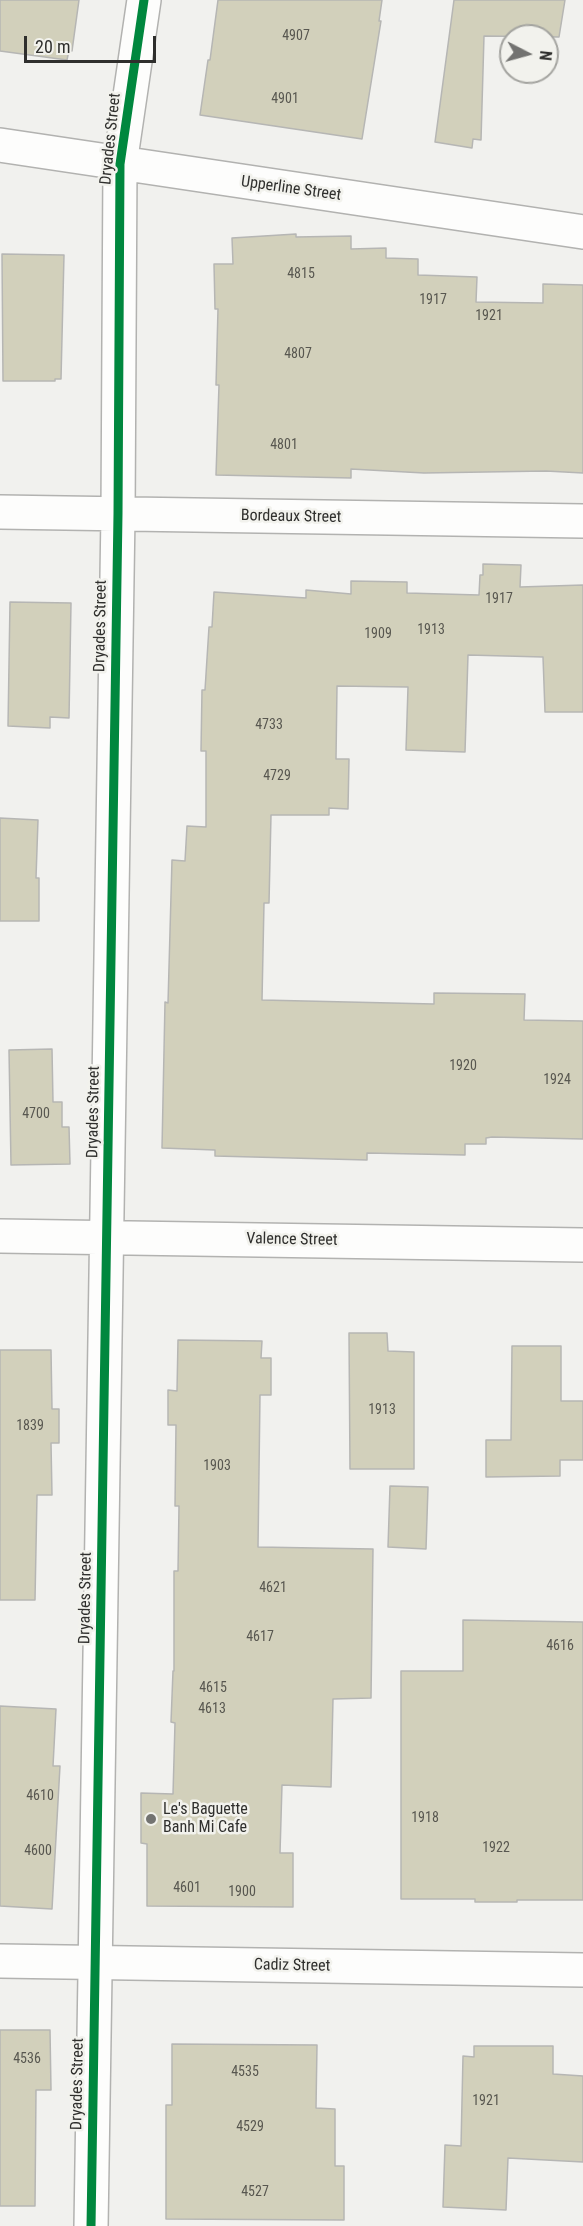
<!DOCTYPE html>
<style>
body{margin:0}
#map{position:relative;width:583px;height:2226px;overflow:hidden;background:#f1f1ee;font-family:"Roboto Condensed",sans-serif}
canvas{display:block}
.north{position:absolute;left:499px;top:24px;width:60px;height:60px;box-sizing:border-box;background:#f2f2ed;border:2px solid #a4a4a0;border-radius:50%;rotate:96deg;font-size:16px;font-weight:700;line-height:24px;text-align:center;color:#2f2f2d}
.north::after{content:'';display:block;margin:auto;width:21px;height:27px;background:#737371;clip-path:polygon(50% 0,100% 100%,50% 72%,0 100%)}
.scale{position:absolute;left:24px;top:36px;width:132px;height:27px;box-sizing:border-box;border:3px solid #2f2f2d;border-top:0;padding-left:8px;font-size:18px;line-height:21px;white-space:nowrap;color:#2f2f2d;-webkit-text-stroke:4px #f2f2ed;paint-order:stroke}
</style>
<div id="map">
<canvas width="583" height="2226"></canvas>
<div class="north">N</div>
<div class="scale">20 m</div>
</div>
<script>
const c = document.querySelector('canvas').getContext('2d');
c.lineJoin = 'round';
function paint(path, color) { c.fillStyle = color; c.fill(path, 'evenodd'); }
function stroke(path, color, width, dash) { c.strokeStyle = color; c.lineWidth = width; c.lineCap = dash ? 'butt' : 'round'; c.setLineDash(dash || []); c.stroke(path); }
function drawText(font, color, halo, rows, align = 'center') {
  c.font = font + ' "Roboto Condensed",sans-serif'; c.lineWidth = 5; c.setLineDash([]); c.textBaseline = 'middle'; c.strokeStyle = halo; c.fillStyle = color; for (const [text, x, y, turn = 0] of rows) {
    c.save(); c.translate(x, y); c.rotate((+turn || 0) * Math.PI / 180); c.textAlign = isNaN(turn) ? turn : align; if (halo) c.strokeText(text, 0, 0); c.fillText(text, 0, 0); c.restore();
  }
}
const building = new Path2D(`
 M0 0H79L72 51 69 50 67 60 0 51Z
 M218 0H382L379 21H381L362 139 200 115 208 60H210Z
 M454 0H565L559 37 484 36 481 140 473 139 472 148 435 142Z
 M296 234V237L351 236V249L386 248V258L418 259V275L477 277 476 302 543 303V284L583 285V473L546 471 424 473 351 469V478L216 475 219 385H216L218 309H215L214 264H233L232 238Z
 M2 254 64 255 61 379H55V381H3Z
 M483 564 521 565 520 587 583 585V712H545L543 657 468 655 465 752 406 750 408 687 337 686 336 759H349L348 809 329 808V815H271L269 903H264L262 1000 434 1004V993L525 994 524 1020 583 1021V1139L492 1137 486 1138V1144H465V1155L367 1153V1160L215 1156V1150L162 1148 165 1002 168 1003 172 860 185 861 187 826 206 827V751H201L202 690H205L209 627H212L214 592 306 598V590L351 594V581L407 582V593L479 595 480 575H483Z
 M10 602 71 603 69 718 50 717V728L8 726Z
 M0 818 38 820 36 878H39V921H0Z
 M52 1049 53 1102H62V1127H69L70 1164 11 1165 9 1050Z
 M349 1333H387L388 1351 414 1352V1469H350Z
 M178 1340 262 1341 261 1358H271V1395H260L258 1547 373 1549 371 1698 333 1699 331 1787 282 1785 280 1853H293V1907L147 1906V1844L141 1843V1793L173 1794 175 1723 171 1722 173 1671H174V1571H178L179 1506H175L176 1425H168V1390L177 1391Z
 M512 1346H561V1401H583V1460H560V1476L486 1477V1440H511Z
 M0 1350H51L52 1409H59V1443H51L52 1495H37L35 1600H0Z
 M390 1486 428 1487 426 1549 388 1547Z
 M463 1620 583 1622V1900H517V1902H475V1899H401V1671H463Z
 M0 1706 56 1709 53 1766H60L52 1909 0 1906Z
 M0 2030H50L51 2090H36L35 2206H0Z
 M172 2044 317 2045 316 2108 335 2109V2166H344V2220L166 2219V2105H172Z
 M474 2046H553V2074L583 2076V2162L508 2158 506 2210 443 2207 445 2145 461 2146 463 2056 474 2057Z`);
const minor = new Path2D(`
 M0 145 583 232
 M0 512 583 521
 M0 1236 583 1245
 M0 1961 583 1970
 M91 2226 118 514 120 164 144 0`);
const cycleway = new Path2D(`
 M91 2226 118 514 120 164 144 0`);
const markers = [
 [151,1819,6,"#737371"]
];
const numberNames = [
 ["4907",296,36],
 ["4901",285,99],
 ["4815",301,274],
 ["1917",433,300],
 ["1921",489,316],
 ["4807",298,354],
 ["4801",284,445],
 ["1917",499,599],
 ["1913",431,630],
 ["1909",378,634],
 ["4733",269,725],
 ["4729",277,776],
 ["1920",463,1066],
 ["1924",557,1080],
 ["4700",36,1114],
 ["1913",382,1410],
 ["1839",30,1426],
 ["1903",217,1466],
 ["4621",273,1588],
 ["4617",260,1637],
 ["4616",560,1646],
 ["4615",213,1688],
 ["4613",212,1709],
 ["4610",40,1796],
 ["1918",425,1818],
 ["1922",496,1848],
 ["4600",38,1851],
 ["4601",187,1888],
 ["1900",242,1892],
 ["4536",27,2059],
 ["4535",245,2072],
 ["1921",486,2101],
 ["4529",250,2127],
 ["4527",255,2192]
];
const streetNames = [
 ["Dryades Street",111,139,-84],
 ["Upperline Street",291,189,8],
 ["Bordeaux Street",291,517,1],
 ["Dryades Street",101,626,-89],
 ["Dryades Street",94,1112,-89],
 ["Valence Street",292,1240,1],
 ["Dryades Street",86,1598,-89],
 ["Cadiz Street",292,1966,1],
 ["Dryades Street",78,2084,-89]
];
const poiNames = [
 ["Le's Baguette",163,1810],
 ["Banh Mi Cafe",163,1828]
];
paint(building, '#d2d0bb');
stroke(building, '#b6b6b4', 1.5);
stroke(minor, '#b2b2b0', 36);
stroke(minor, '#fdfdfc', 33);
stroke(cycleway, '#00873e', 9);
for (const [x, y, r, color] of markers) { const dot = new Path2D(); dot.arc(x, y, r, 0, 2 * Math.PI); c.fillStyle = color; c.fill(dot); stroke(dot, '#f2f2ed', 2); }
drawText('14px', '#585750', null, numberNames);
drawText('16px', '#2f2f2d', '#f2f2ed', streetNames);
drawText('16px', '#2f2f2d', '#f2f2ed', poiNames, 'left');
</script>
